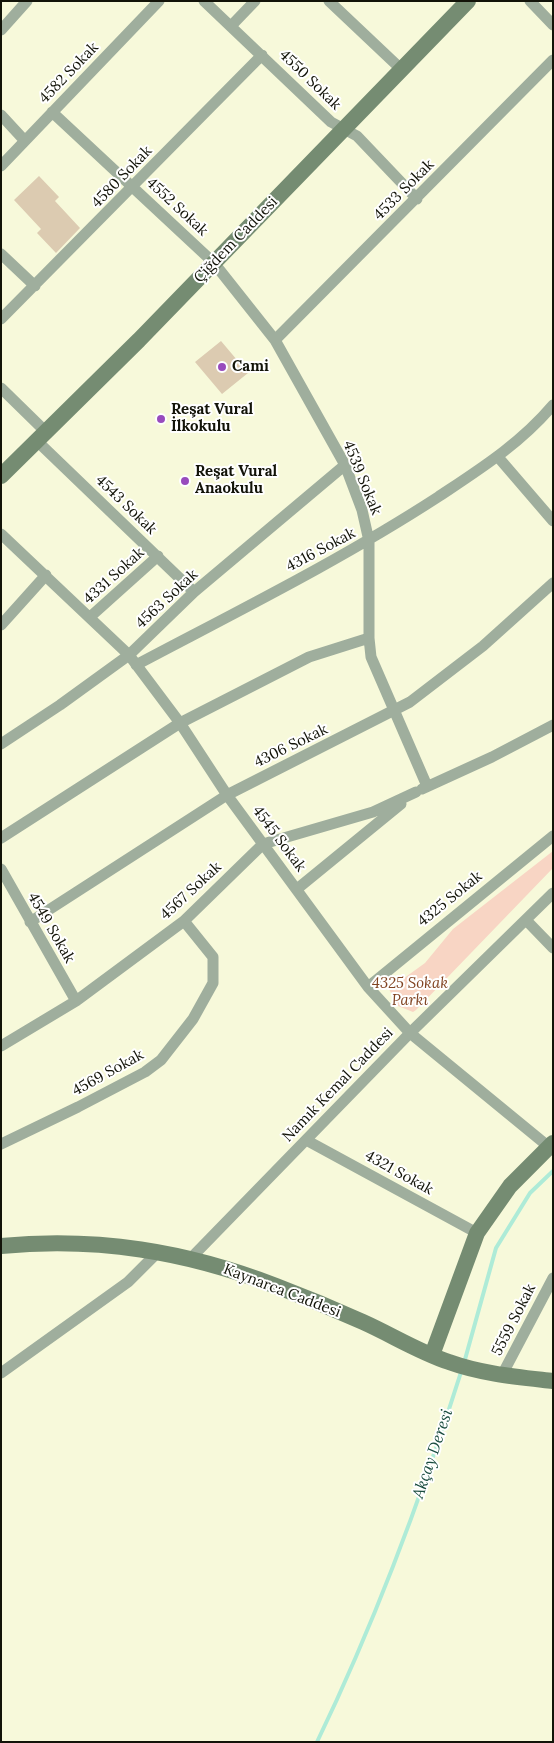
<!DOCTYPE html>
<meta charset="utf-8">
<style>
body{margin:0}
#map{position:relative;width:554px;height:1743px;overflow:hidden;background:#f7f9da;font-family:Lora,serif}
canvas{display:block}
.frame{position:absolute;inset:0;border:2px solid #121308;pointer-events:none}
</style>
<div id="map">
<canvas width="554" height="1743"></canvas>
<div class="frame"></div>
</div>
<script>
const c = document.querySelector('canvas').getContext('2d');
c.lineJoin = 'round';
function paint(path, color) { c.fillStyle = color; c.fill(path, 'evenodd'); }
function stroke(path, color, width, dash) { c.strokeStyle = color; c.lineWidth = width; c.lineCap = dash ? 'butt' : 'round'; c.setLineDash(dash || []); c.stroke(path); }
function drawText(font, color, halo, rows, align = 'center') {
  c.font = font + ' Lora,serif'; c.lineWidth = 4; c.setLineDash([]); c.textBaseline = 'middle'; c.strokeStyle = halo; c.fillStyle = color; for (const [text, x, y, turn = 0] of rows) {
    c.save(); c.translate(x, y); c.rotate((+turn || 0) * Math.PI / 180); c.textAlign = isNaN(turn) ? turn : align; if (halo) c.strokeText(text, 0, 0); c.fillText(text, 0, 0); c.restore();
  }
}
const green = new Path2D(`
 M553 851V868L416 1010 413 1012 398 1006 389 989 425 963 453 929Z`);
const stream = new Path2D(`
 M464 1363 496 1248 530 1193 553 1171
 M317 1742C375 1622 422 1496 462 1369`);
const building = new Path2D(`
 M39 176 59 197 55 201 80 228 56 253 37 233 41 229 14 200Z
 M221 341 248 373 222 394 195 362Z`);
const street = new Path2D(`
 M204 1 331 122 357 136 417 199
 M329 1 402 70
 M530 1 553 25
 M231 26 255 1
 M1 30 27 1
 M52 112 214 263 275 340 345 465 362 510 369 541V638L371 657 427 786
 M1 115 25 141
 M1 166 159 1
 M1 254 35 286
 M1 319 262 55
 M275 340 553 60
 M1 388 46 432
 M37 441 194 592
 M498 457 553 521
 M1 534 129 655 180 723 227 795 368 987 410 1033 549 1147
 M90 617 158 556
 M1 625 46 575
 M136 665C238 611 341 560 438 497 480 469 520 444 553 405
 M1 744 60 705 129 655 194 592 345 465
 M422 789 492 757 553 725
 M1 838 180 723 309 657 369 638
 M1 869 76 1001
 M297 889 401 804
 M526 920 553 948
 M30 922 227 795 410 702 483 646 553 583
 M368 987 553 836
 M1 1046 76 1001 184 921 263 844 373 812 416 792
 M306 1140 477 1233
 M1 1144 78 1107 145 1072 161 1060 193 1019 213 983V957L184 921
 M191 1258 410 1033 553 893
 M1 1373 128 1282 159 1251
 M502 1375 553 1278`);
const secondary = new Path2D(`
 M1 476 139 340 468 1
 M1 1246C98 1237 185 1251 276 1286 305 1297 334 1309 363 1322 392 1335 419 1352 449 1362 482 1374 518 1377 553 1381
 M432 1355 477 1233 510 1186 553 1143`);
const markers = [
 [222,367,5,"#984bbd"],
 [161,419,5,"#984bbd"],
 [185,481,5,"#984bbd"]
];
const streetNames = [
 ["4582 Sokak",69,73,-46],
 ["4550 Sokak",310,80,44],
 ["4580 Sokak",122,177,-46],
 ["4533 Sokak",404,190,-45],
 ["4552 Sokak",177,207,43],
 ["Çiğdem Caddesi",236,240,-46],
 ["4539 Sokak",362,478,68],
 ["4543 Sokak",126,505,44],
 ["4316 Sokak",321,550,-28],
 ["4331 Sokak",114,576,-42],
 ["4563 Sokak",167,599,-43],
 ["4306 Sokak",291,746,-26],
 ["4545 Sokak",279,839,53],
 ["4567 Sokak",191,891,-43],
 ["4325 Sokak",450,899,-39],
 ["4549 Sokak",51,928,60],
 ["4569 Sokak",108,1073,-29],
 ["Namık Kemal Caddesi",338,1085,-46],
 ["4321 Sokak",399,1173,29],
 ["Kaynarca Caddesi",282,1291,21],
 ["5559 Sokak",514,1320,-63]
];
const poiNames = [
 ["Cami",232,367],
 ["Reşat Vural",171,410],
 ["İlkokulu",171,427],
 ["Reşat Vural",195,472],
 ["Anaokulu",195,489]
];
const parkNames = [
 ["4325 Sokak",410,984],
 ["Parkı",410,1001]
];
const waterNames = [
 ["Akçay Deresi",433,1454,-71]
];
paint(green, '#f8d5c4');
stroke(stream, '#aeebd7', 4);
paint(building, '#dccbb1');
stroke(street, '#9fae9d', 11);
stroke(secondary, '#758c72', 16);
for (const [x, y, r, color] of markers) { const dot = new Path2D(); dot.arc(x, y, r, 0, 2 * Math.PI); c.fillStyle = color; c.fill(dot); stroke(dot, '#fff', 2); }
drawText('15px', '#121308', '#fff', streetNames);
drawText('bold 15px', '#121308', '#fff', poiNames, 'left');
drawText('italic 15px', '#814321', '#fff', parkNames);
drawText('italic 16px', '#1a4c3f', '#fff', waterNames);
</script>
